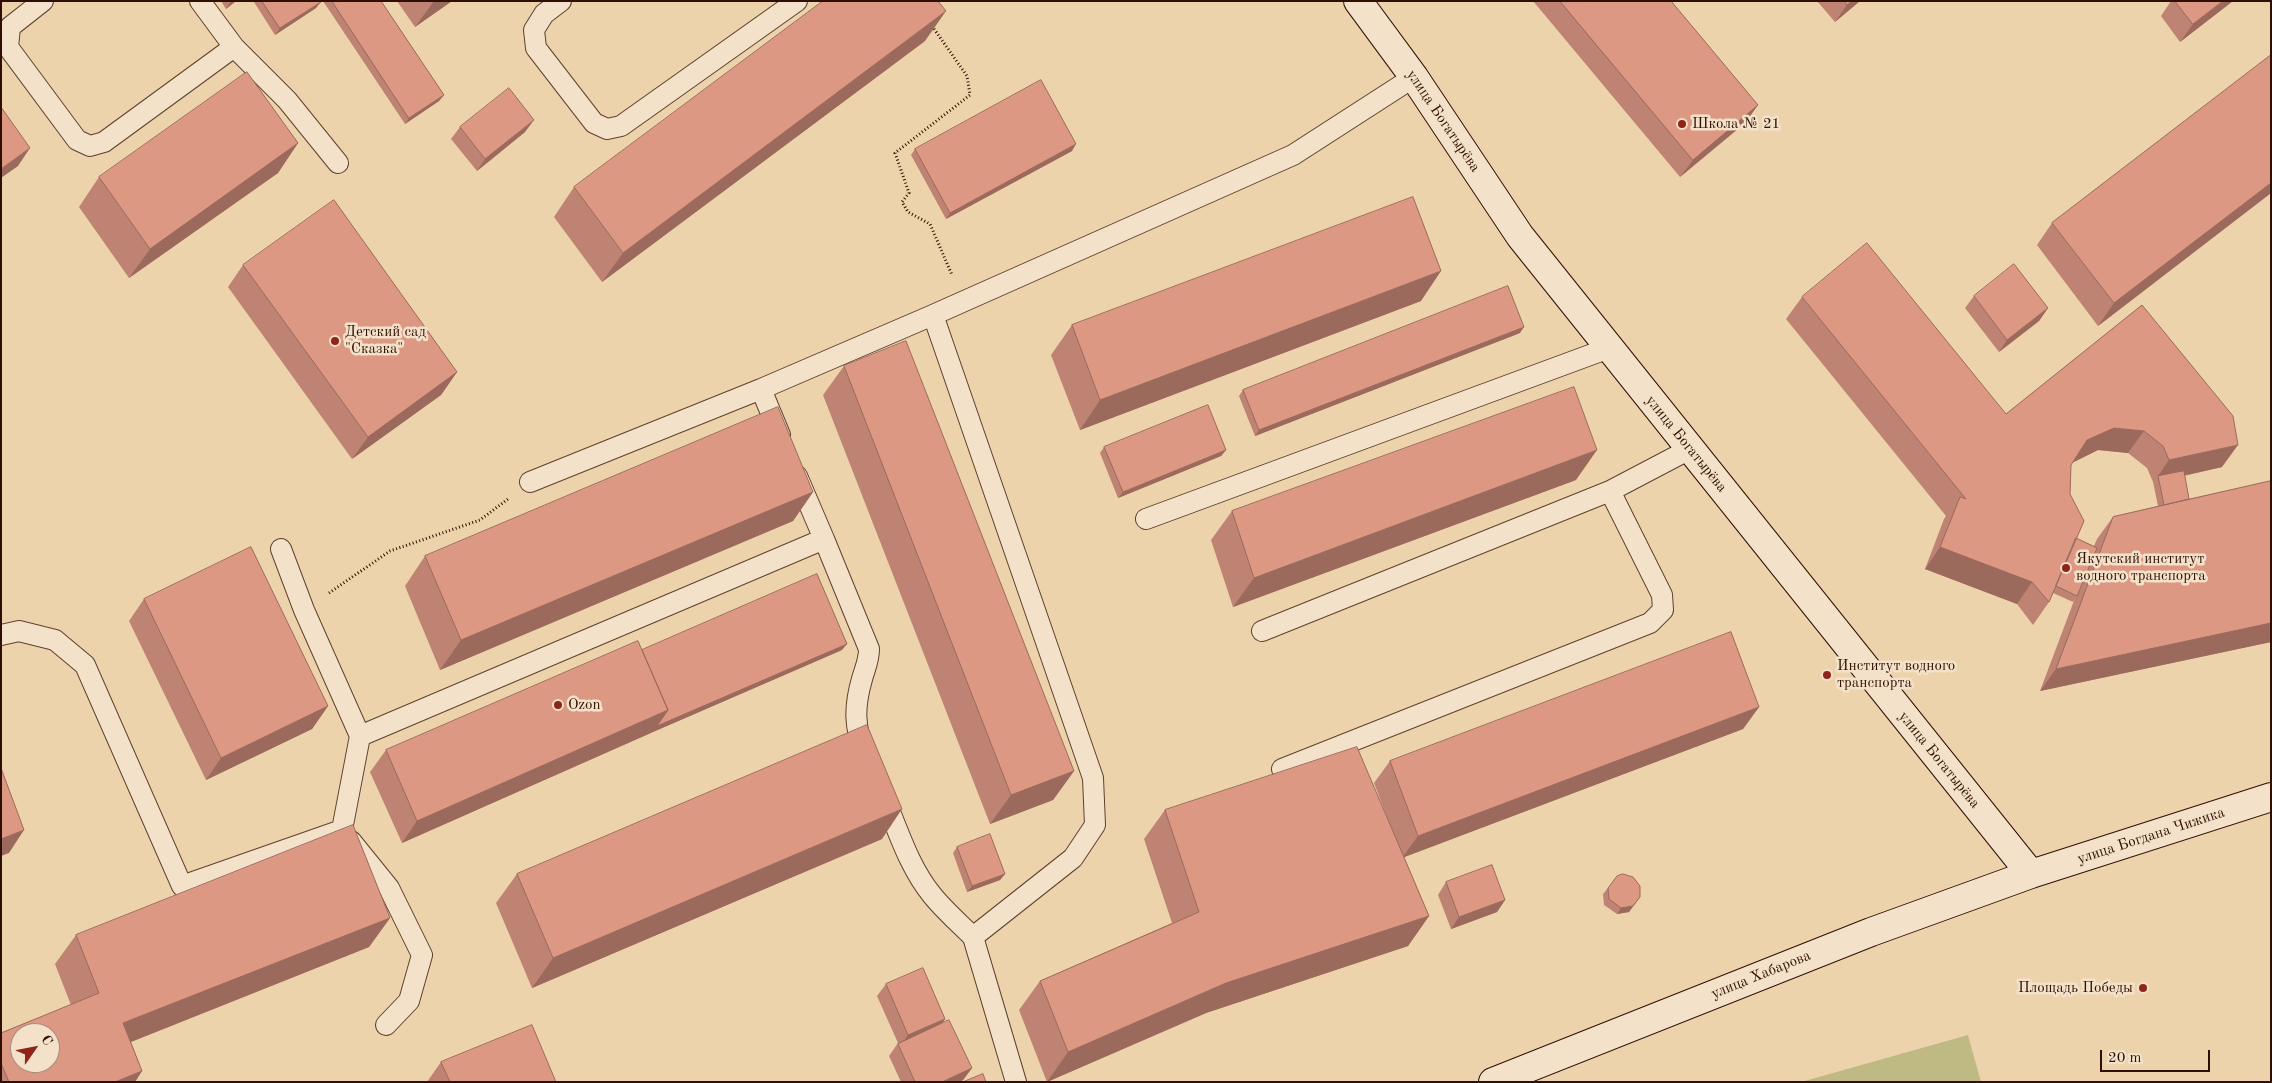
<!DOCTYPE html>
<meta charset="utf-8">
<style>
body{margin:0}
#map{position:relative;width:2272px;height:1083px;overflow:hidden;background:#edd3ac;font-family:"Old Standard TT",serif}
canvas{display:block}
.frame{position:absolute;inset:0;border:2px solid #2f0f04;pointer-events:none}
.north{position:absolute;left:10px;top:1023px;width:50px;height:50px;box-sizing:border-box;background:#f3e2c9;border:1px solid #a58e7a;border-radius:50%;rotate:57deg;font-size:14px;font-weight:700;line-height:20px;text-align:center;color:#2f0f04}
.north::after{content:'';display:block;margin:auto;width:18px;height:22px;background:#8f2418;clip-path:polygon(50% 0,100% 100%,50% 72%,0 100%)}
.scale{position:absolute;left:2100px;top:1050px;width:110px;height:22px;box-sizing:border-box;border:2px solid #2f0f04;border-top:0;padding-left:6px;font-size:15px;line-height:18px;white-space:nowrap;color:#2f0f04;-webkit-text-stroke:4px #f3e2c9;paint-order:stroke}
</style>
<div id="map">
<canvas width="2272" height="1083"></canvas>
<div class="frame"></div>
<div class="north">С</div>
<div class="scale">20 m</div>
</div>
<script>
const c = document.querySelector('canvas').getContext('2d');
c.lineJoin = 'round';
function paint(path, color) { c.fillStyle = color; c.fill(path, 'evenodd'); }
function stroke(path, color, width, dash) { c.strokeStyle = color; c.lineWidth = width; c.lineCap = dash ? 'butt' : 'round'; c.setLineDash(dash || []); c.stroke(path); }
function drawText(font, color, halo, rows, align = 'center') {
  c.font = font + ' "Old Standard TT",serif'; c.lineWidth = 5; c.setLineDash([]); c.textBaseline = 'middle'; c.strokeStyle = halo; c.fillStyle = color; for (const [text, x, y, turn = 0] of rows) {
    c.save(); c.translate(x, y); c.rotate((+turn || 0) * Math.PI / 180); c.textAlign = isNaN(turn) ? turn : align; if (halo) c.strokeText(text, 0, 0); c.fillText(text, 0, 0); c.restore();
  }
}
const green = new Path2D(`
 M1968 1035 1981 1082H1801Z`);
const path = new Path2D(`
 M932 26 967 76 970 95 895 153 909 193 902 202 908 212 930 224 952 275
 M329 593 390 551 480 520 508 499`);
const service = new Path2D(`
 M43 1 10 27 8 47 77 140 90 146 104 142 234 47
 M200 1 234 47 287 100 338 163
 M561 1 544 14 534 30 536 48 594 123 607 129 621 126 797 1
 M761 389 780 435
 M530 482 761 389 933 315
 M1146 519 1609 348
 M824 539 869 649C869 661 865 668 862 679 854 707 854 727 865 754
 M281 549 304 610 360 736 824 539 797 476
 M1262 631 1610 491
 M1 635 19 631 55 640 85 665 182 886 342 830 360 736
 M1282 769 1650 623 1663 610 1662 595 1610 491 1690 449
 M884 797C898 830 909 867 932 895 944 910 959 923 973 937
 M351 841 389 888 422 955 409 1001 386 1025
 M1016 1082 973 937 1073 858 1095 825 1093 778 933 315 1293 155 1414 77`);
const secondary = new Path2D(`
 M1358 1 1414 77 1520 236 2031 874
 M1493 1082 1871 932 2031 874 2271 797`);
const wall = new Path2D(`
 M221 1H236L226 9Z
 M255 1H320L316 8 275 35 254 2Z
 M323 1H381L444 95 439 101 405 124Z
 M397 1H452L415 27Z
 M1533 1H1671L1758 105 1745 123 1680 177Z
 M1817 1H1860L1835 22Z
 M2171 1H2233L2180 42 2161 16Z
 M925 41 602 282 554 217 574 187Z
 M2271 55V193L2098 326 2037 245 2052 223Z
 M460 127 525 132 477 171 451 139Z
 M298 143 278 173 129 278 79 207 99 177Z
 M915 149 1072 151 946 219 911 155Z
 M243 265 457 372 441 395 352 459 228 287Z
 M1974 296 2048 308 2039 321 1999 352 1965 308Z
 M1802 297 2006 414 2142 305 2222 467 2184 476 2189 499 2271 481V642L2040 691 2075 598 2073 602 2053 593 2049 602 2033 625 2017 604 1925 569 1944 519 1946 516 1786 319ZM2098 450 2128 453 2147 468 2153 482 2158 506 2113 517 2097 539 2094 546 2076 538 2070 494 2071 465 2073 462Z
 M1421 301 1080 430 1051 355 1072 325Z
 M1520 333 1255 436 1239 396 1243 390Z
 M844 366 1074 771 1053 800 990 824 823 395Z
 M1104 447 1226 450 1221 456 1118 498 1100 453Z
 M1576 480 1233 607 1211 540 1232 511Z
 M813 492 793 521 440 670 405 586 425 556Z
 M144 599 328 706 312 729 206 780 129 621Z
 M642 650H842L653 732 402 843 370 772 386 750Z
 M1759 707 1743 729 1404 857 1429 916 1408 946 1206 1013 1047 1082 1019 1010 1040 981 1172 923 1144 839 1165 810 1388 820 1374 783 1390 761Z
 M882 839 532 988 496 903 517 874Z
 M957 847 1005 874 1000 880 967 892 953 853Z
 M1446 882 1505 900 1497 912 1451 929 1438 895Z
 M1608 888 1640 897 1629 912 1617 914 1604 905 1603 894Z
 M390 918 369 947 131 1042 142 1071 135 1082H1V1033L71 1005 55 964 76 935Z
 M886 984 945 1019 943 1023 972 1068 963 1080 960 1082H901L889 1056 898 1043 877 996Z
 M441 1062 556 1082H427Z`);
const shadedWall = new Path2D(`
 M231 1H236L226 9Z
 M434 1H452L415 27Z
 M1852 1H1860L1835 22 1847 5Z
 M2223 1H2233L2180 42 2193 24Z
 M321 2 316 8 275 35 280 28Z
 M946 11 925 41 602 282 623 253Z
 M444 95 439 101 405 124 409 118Z
 M1758 105 1745 123 1680 177 1693 160Z
 M534 120 525 132 477 171 485 159Z
 M298 143 278 173 129 278 150 249Z
 M1076 144 1072 151 946 219 950 213Z
 M30 148 18 166 1 178V169Z
 M2271 183V193L2098 326 2114 303Z
 M1441 271 1421 301 1080 430 1100 400Z
 M2048 308 2039 321 1999 352 2007 340Z
 M1524 327 1520 333 1255 436 1259 430Z
 M457 372 441 395 352 459 368 437Z
 M2114 428 2144 431 2128 453 2098 450 2072 463 2087 440Z
 M2238 445 2222 467 2159 481 2158 476 2169 460Z
 M1226 450 1221 456 1118 498 1123 492Z
 M1597 450 1576 480 1233 607 1254 578Z
 M813 492 793 521 440 670 461 640Z
 M1940 547 2032 582 2017 604 1925 569Z
 M2271 623V642L2040 691 2056 669Z
 M847 644 842 650 653 732 402 843 417 821 668 710Z
 M328 706 312 729 206 780 221 758Z
 M1759 707 1743 729 1402 858 1418 836Z
 M1074 771 1053 800 990 824 1011 795Z
 M902 809 882 839 532 988 553 958Z
 M24 830 9 853 1 856V839Z
 M1005 874 1000 880 967 892 972 886Z
 M1640 897 1629 912 1617 914 1621 908Z
 M1505 900 1497 912 1451 929 1459 917Z
 M1429 916 1408 946 1206 1013 1047 1082 1068 1052 1226 983Z
 M390 918 369 947 103 1053 123 1023Z
 M945 1019 937 1031 899 1047 908 1035Z
 M972 1068 963 1080 960 1082H942Z
 M142 1071 135 1082H115Z`);
const building = new Path2D(`
 M262 1H320L321 2 280 28Z
 M332 1H381L444 95 409 118Z
 M823 1H938L946 11 623 253 574 187Z
 M1560 1H1671L1758 105 1693 160Z
 M1845 1H1852L1847 5Z
 M2175 1H2223L2193 24Z
 M2271 55V183L2114 303 2052 223Z
 M247 72 298 143 150 249 99 177Z
 M1041 80 1076 144 950 213 915 149Z
 M509 88 534 120 485 159 460 127Z
 M1 107 30 148 1 169Z
 M1413 197 1441 271 1100 400 1072 325Z
 M334 200 457 372 368 437 243 265Z
 M1867 243 2006 414 2142 305 2233 416 2238 445 2169 460 2163 446 2144 431 2114 428 2087 440 2071 465 2070 494 2084 521 2049 602 2032 582 1940 547 1960 497 1966 499 1802 297Z
 M2014 264 2048 308 2007 340 1974 296Z
 M1508 286 1524 327 1259 430 1243 390Z
 M906 341 1074 771 1011 795 844 366Z
 M1574 387 1597 450 1254 578 1232 511Z
 M1208 405 1226 450 1123 492 1104 447Z
 M778 407 813 492 461 640 425 556Z
 M2184 471 2189 499 2164 505 2158 476Z
 M2271 481V623L2056 669 2113 517Z
 M2076 538 2097 548 2077 596 2056 586Z
 M251 547 328 706 221 758 144 599Z
 M817 574 847 644 657 726 668 710 642 650Z
 M1731 632 1759 707 1418 836 1390 761Z
 M638 641 668 710 417 821 386 750Z
 M867 725 902 809 553 958 517 874Z
 M1357 747 1429 916 1226 983 1068 1052 1040 981 1199 912 1165 810Z
 M1 768 24 830 1 839Z
 M353 825 390 918 123 1023 142 1071 115 1082H9L1 1063V1033L99 993 76 935ZM20 1033H50V1063H20Z
 M990 834 1005 874 972 886 957 847Z
 M1492 865 1505 900 1459 917 1446 882Z
 M1623 874 1633 877 1640 886V897L1633 906 1621 908 1609 899 1608 888 1617 876Z
 M923 968 945 1019 908 1035 886 984Z
 M949 1020 972 1068 942 1082H915L898 1044Z
 M532 1025 556 1082H450L441 1062Z
 M983 1074 986 1082H963Z`);
const markers = [
 [1682,124,5,"#8f2418"],
 [335,341,5,"#8f2418"],
 [2066,568,5,"#8f2418"],
 [1827,675,5,"#8f2418"],
 [558,705,5,"#8f2418"],
 [2143,988,5,"#8f2418"]
];
const streetNames = [
 ["улица Богатырёва",1443,121,56],
 ["улица Богатырёва",1686,444,51],
 ["улица Богатырёва",1939,760,51],
 ["улица Богдана Чижика",2151,836,-18],
 ["улица Хабарова",1761,975,-22]
];
const poiNames = [
 ["Школа № 21",1692,124],
 ["Детский сад",345,332],
 ["\"Сказка\"",345,349],
 ["Якутский институт",2076,559],
 ["водного транспорта",2076,576],
 ["Институт водного",1837,666],
 ["транспорта",1837,683],
 ["Ozon",568,705],
 ["Площадь Победы",2133,988,"right"]
];
paint(green, '#bfba84');
stroke(service, '#5e402e', 22);
stroke(secondary, '#2f0f04', 30);
stroke(path, '#2f0f04', 3, [1, 2.5]);
stroke(service, '#f3e2c9', 20);
stroke(secondary, '#f3e2c9', 28);
paint(wall, '#be8372');
paint(shadedWall, '#9b6a5c');
paint(building, '#dd9884');
stroke(building, '#9b6a5c', 1);
for (const [x, y, r, color] of markers) { const dot = new Path2D(); dot.arc(x, y, r, 0, 2 * Math.PI); c.fillStyle = color; c.fill(dot); stroke(dot, '#f3e2c9', 2); }
drawText('15px', '#2f0f04', '#f3e2c9', streetNames);
drawText('15px', '#2f0f04', '#f3e2c9', poiNames, 'left');
</script>
